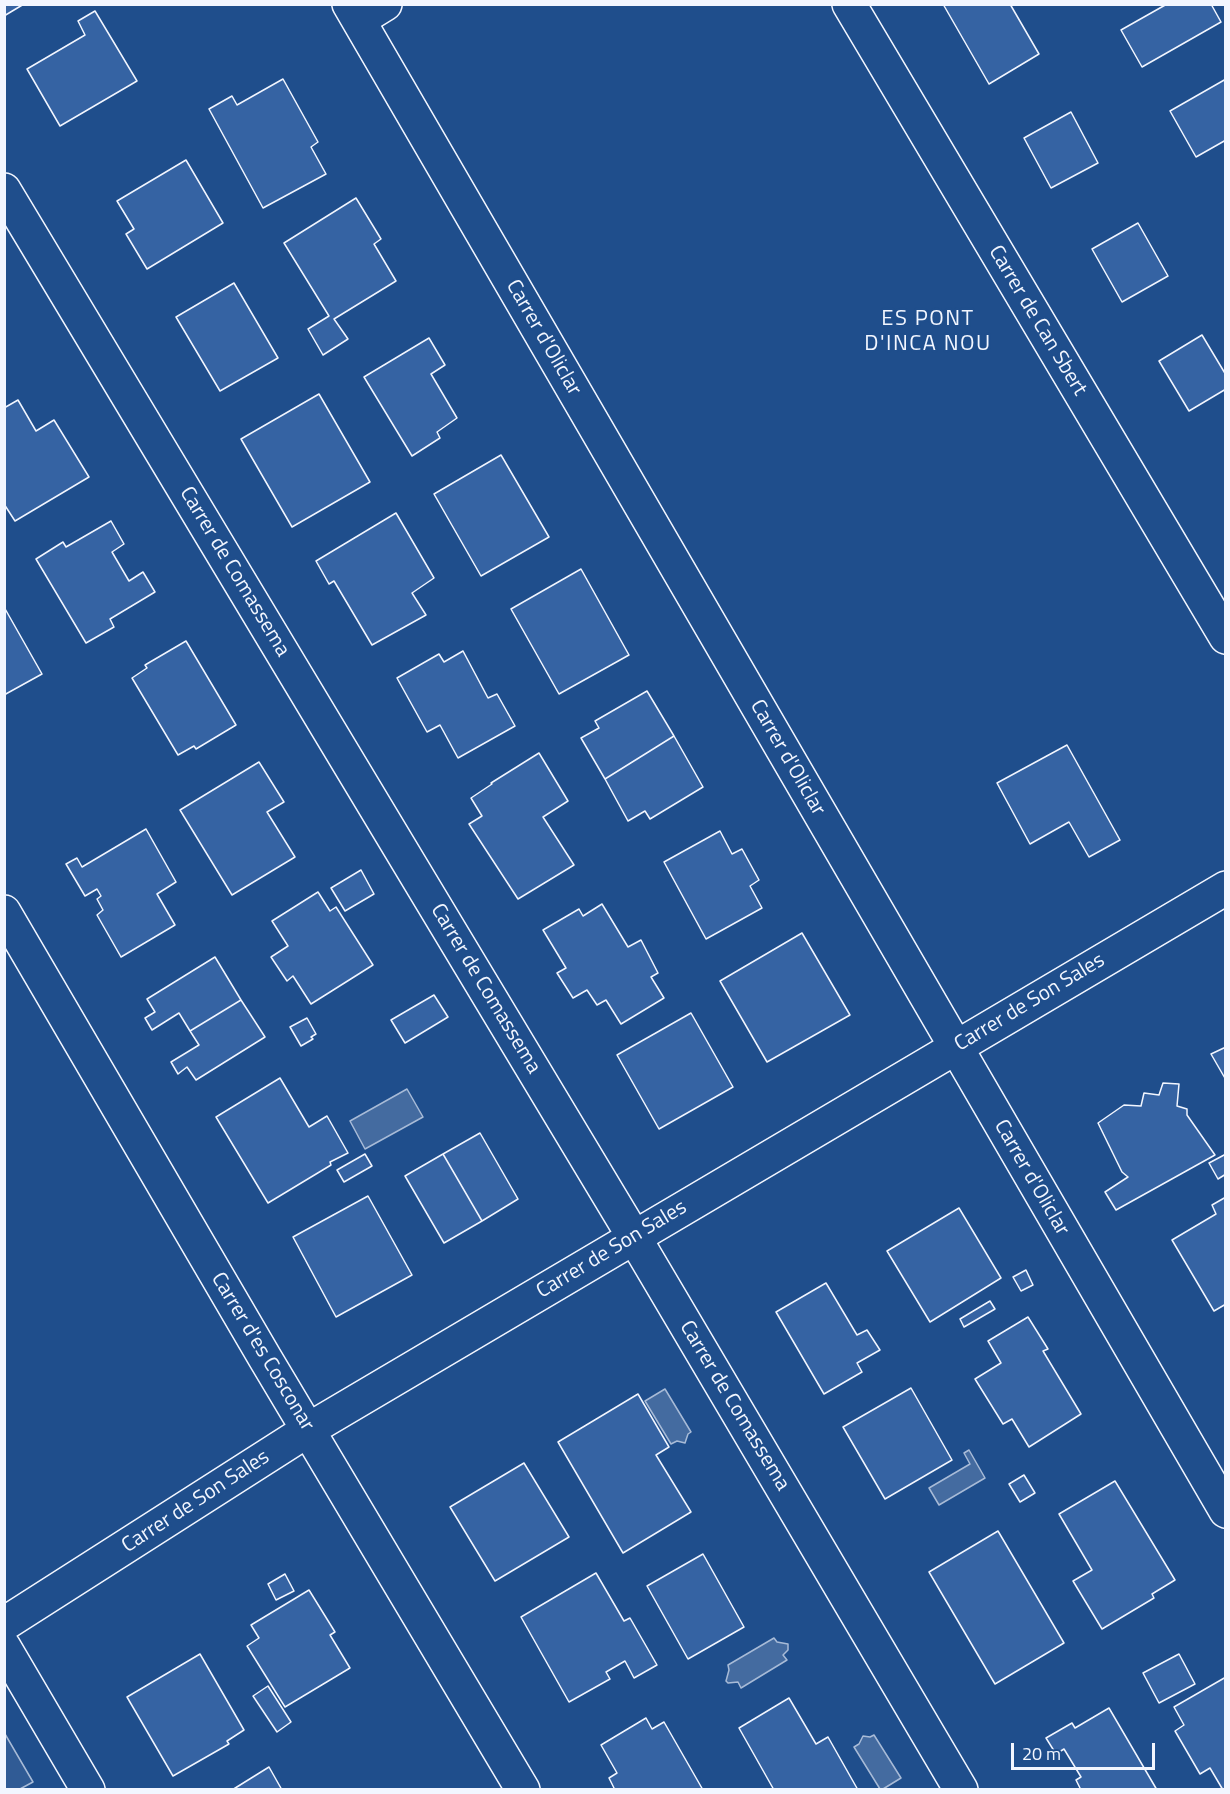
<!DOCTYPE html>
<style>
body{margin:0}
#map{position:relative;width:1230px;height:1794px;overflow:hidden;background:#1f4e8c;font-family:"Titillium Web",sans-serif}
canvas{display:block}
.frame{position:absolute;inset:0;border:6px solid #f2f6ff;pointer-events:none}
.scale{position:absolute;left:1011px;top:1743px;width:144px;height:27px;box-sizing:border-box;border:3px solid #f2f6ff;border-top:0;padding-left:8px;font-size:18px;line-height:21px;white-space:nowrap;color:#f2f6ff;-webkit-text-stroke:4px #1f4e8c;paint-order:stroke}
</style>
<div id="map">
<canvas width="1230" height="1794"></canvas>
<div class="frame"></div>
<div class="scale">20 m</div>
</div>
<script>
const c = document.querySelector('canvas').getContext('2d');
c.lineJoin = 'round';
function paint(path, color) { c.fillStyle = color; c.fill(path, 'evenodd'); }
function stroke(path, color, width, dash) { c.strokeStyle = color; c.lineWidth = width; c.lineCap = dash ? 'butt' : 'round'; c.setLineDash(dash || []); c.stroke(path); }
function drawText(font, color, halo, rows, align = 'center') {
  c.font = font + ' "Titillium Web",sans-serif'; c.lineWidth = 4.5; c.setLineDash([]); c.textBaseline = 'middle'; c.strokeStyle = halo; c.fillStyle = color; for (const [text, x, y, turn = 0] of rows) {
    c.save(); c.translate(x, y); c.rotate((+turn || 0) * Math.PI / 180); c.textAlign = isNaN(turn) ? turn : align; if (halo) c.strokeText(text, 0, 0); c.fillText(text, 0, 0); c.restore();
  }
}
const built = new Path2D(`
 M5 1734 33 1782 20 1789H5Z`);
const water = new Path2D(`
 M407 1089 423 1117 365 1149 350 1121Z
 M665 1389 691 1432 688 1434 685 1443 677 1441 671 1444 645 1401Z
 M969 1450 985 1478 939 1505 929 1488 970 1464 964 1453Z
 M774 1638 777 1642 788 1644V1650L783 1655 787 1660 741 1688 738 1682 728 1683 726 1681 729 1670 728 1665Z
 M874 1735 901 1778 883 1789H880L854 1747 859 1744 863 1736 870 1737Z`);
const building = new Path2D(`
 M4 4H24L4 16Z
 M943 4H1010L1039 54 989 84Z
 M1167 4H1211L1221 22 1142 67 1121 30Z
 M95 11 137 81 60 126 27 69 85 35 78 21Z
 M283 79 318 142 311 147 326 174 263 208 209 109 232 96 237 105Z
 M1226 79V140L1196 157 1170 111Z
 M1071 112 1098 163 1051 188 1024 138Z
 M186 160 223 223 147 269 126 234 134 229 117 201Z
 M356 198 381 239 374 244 396 281 334 319 348 339 323 355 308 329 329 316 284 243Z
 M1138 223 1168 276 1122 302 1092 249Z
 M234 283 278 358 220 391 176 317Z
 M1202 335 1226 375V389L1189 411 1159 361Z
 M429 338 445 365 431 374 457 418 437 432 440 438 412 456 364 377Z
 M319 394 370 482 292 527 241 439Z
 M18 400 36 431 54 420 89 477 15 521 4 504V408Z
 M501 455 549 537 481 576 434 494Z
 M396 513 434 578 412 593 426 615 372 645 334 581 329 584 316 561Z
 M111 521 124 544 112 552 129 581 143 572 155 592 110 619 114 627 86 643 36 559 63 542 66 547Z
 M581 569 629 655 559 694 511 609Z
 M4 607 42 674 4 695Z
 M186 641 236 725 196 749 194 746 178 755 132 678 147 668 145 665Z
 M463 651 488 698 497 694 515 726 458 758 440 725 427 732 397 678 439 654 444 662Z
 M647 691 674 736 605 779 581 738 599 728 595 721Z
 M674 736 703 787 650 819 645 811 628 821 605 779Z
 M1067 745 1120 840 1089 857 1069 822 1030 844 997 783Z
 M539 753 568 801 543 817 574 865 518 899 469 824 482 816 471 798 492 784 491 783Z
 M259 762 284 802 267 812 295 857 232 895 180 810Z
 M146 829 176 882 157 894 175 925 121 957 97 915 103 910 97 899 101 896 97 889 85 896 66 864 77 858 82 867Z
 M720 831 732 854 742 849 759 880 750 886 762 908 706 939 664 862Z
 M361 870 374 894 345 911 331 888Z
 M318 892 330 911 336 907 373 965 311 1004 293 976 287 981 271 957 288 946 272 921Z
 M602 904 628 947 641 940 658 973 651 977 664 998 621 1024 606 1000 597 1005 587 990 573 998 557 973 566 968 543 930 579 909 583 916Z
 M802 933 850 1015 767 1062 720 981Z
 M215 957 241 1000 190 1031 179 1013 152 1030 145 1018 155 1012 147 999Z
 M434 995 448 1017 405 1043 391 1020Z
 M241 1000 265 1037 196 1080 187 1067 178 1074 171 1062 199 1045 190 1031Z
 M691 1013 733 1087 659 1129 617 1055Z
 M307 1018 316 1034 311 1037 313 1039 301 1046 290 1027Z
 M1226 1047V1080L1211 1054Z
 M280 1078 309 1127 327 1116 348 1153 330 1162 331 1165 268 1203 216 1117Z
 M1163 1083 1179 1084 1177 1106 1187 1109V1115L1215 1155 1116 1210 1105 1192 1128 1177 1122 1172 1098 1123 1124 1105 1141 1106 1144 1093 1159 1095Z
 M480 1133 518 1199 482 1221 443 1154Z
 M365 1154 372 1166 344 1182 337 1170Z
 M443 1154 482 1221 444 1243 405 1176Z
 M1226 1154V1174L1218 1179 1209 1163Z
 M368 1196 412 1275 336 1317 293 1237Z
 M1226 1197V1304L1214 1311 1172 1240 1216 1214 1212 1205Z
 M959 1208 1001 1278 930 1322 887 1251Z
 M1026 1270 1033 1285 1021 1291 1013 1277Z
 M826 1283 857 1335 867 1330 880 1350 857 1363 862 1372 824 1394 776 1312Z
 M990 1301 995 1309 964 1327 960 1319Z
 M1028 1317 1048 1349 1043 1351 1081 1414 1029 1447 1012 1419 1003 1424 975 1379 1001 1363 988 1341Z
 M911 1388 952 1460 885 1499 843 1427Z
 M638 1394 669 1447 656 1455 691 1512 623 1553 558 1442Z
 M524 1463 569 1537 495 1581 450 1507Z
 M1024 1475 1035 1493 1020 1502 1009 1484Z
 M1115 1481 1175 1580 1152 1594 1154 1598 1102 1629 1073 1581 1092 1570 1059 1514Z
 M998 1531 1064 1643 995 1684 929 1572Z
 M703 1554 744 1627 688 1659 647 1586Z
 M596 1573 624 1621 630 1618 657 1665 634 1678 625 1661 606 1672 610 1679 569 1702 521 1617Z
 M285 1574 294 1591 276 1600 268 1584Z
 M309 1590 335 1632 330 1635 350 1668 285 1707 247 1646 259 1638 251 1625Z
 M200 1654 244 1730 227 1741 229 1744 173 1776 127 1697Z
 M1179 1654 1195 1684 1159 1703 1143 1673Z
 M1226 1677V1790H1223L1210 1768 1200 1774 1175 1731 1184 1725 1174 1707Z
 M268 1686 291 1722 277 1732 253 1696Z
 M789 1698 816 1744 828 1737 858 1790H774L739 1728Z
 M1109 1708 1157 1790H1081L1076 1780 1081 1777 1064 1749 1056 1754 1046 1738 1072 1723 1075 1728Z
 M646 1718 652 1729 664 1722 703 1790H615L609 1778 617 1773 601 1745Z
 M269 1767 282 1790H232Z`);
const street = new Path2D(`
 M349 4 1226 1511
 M849 4 1226 637
 M359 20 385 4
 M4 190 634 1237 961 1790
 M4 912 265 1358 523 1790
 M4 1624 308 1430 1226 888
 M4 1647 88 1790`);
const streetNames = [
 ["Carrer de Can Sbert",1037,321,59],
 ["Carrer d'Oliclar",543,338,60],
 ["Carrer de Comassema",234,572,59],
 ["Carrer d'Oliclar",787,758,60],
 ["Carrer de Comassema",485,989,59],
 ["Carrer de Son Sales",1030,1003,-31],
 ["Carrer d'Oliclar",1031,1178,60],
 ["Carrer de Son Sales",612,1250,-31],
 ["Carrer d'es Cosconar",262,1352,59],
 ["Carrer de Comassema",734,1406,59],
 ["Carrer de Son Sales",196,1502,-33]
];
const neighbourhoodNames = [
 ["ES PONT",928,320],
 ["D'INCA NOU",928,345]
];
paint(built, '#305b95');
stroke(built, '#a8bbd7', 1.5);
paint(water, '#446ba0');
stroke(water, '#a8bbd7', 1.5);
paint(building, '#3563a3');
stroke(building, '#f2f6ff', 1.5);
stroke(street, '#f2f6ff', 36);
stroke(street, '#1f4e8c', 33);
drawText('21px', '#f2f6ff', '#1f4e8c', streetNames);
c.letterSpacing = '1.5px';
drawText('22px', '#f2f6ff', '#1f4e8c', neighbourhoodNames);
c.letterSpacing = '0px';
</script>
